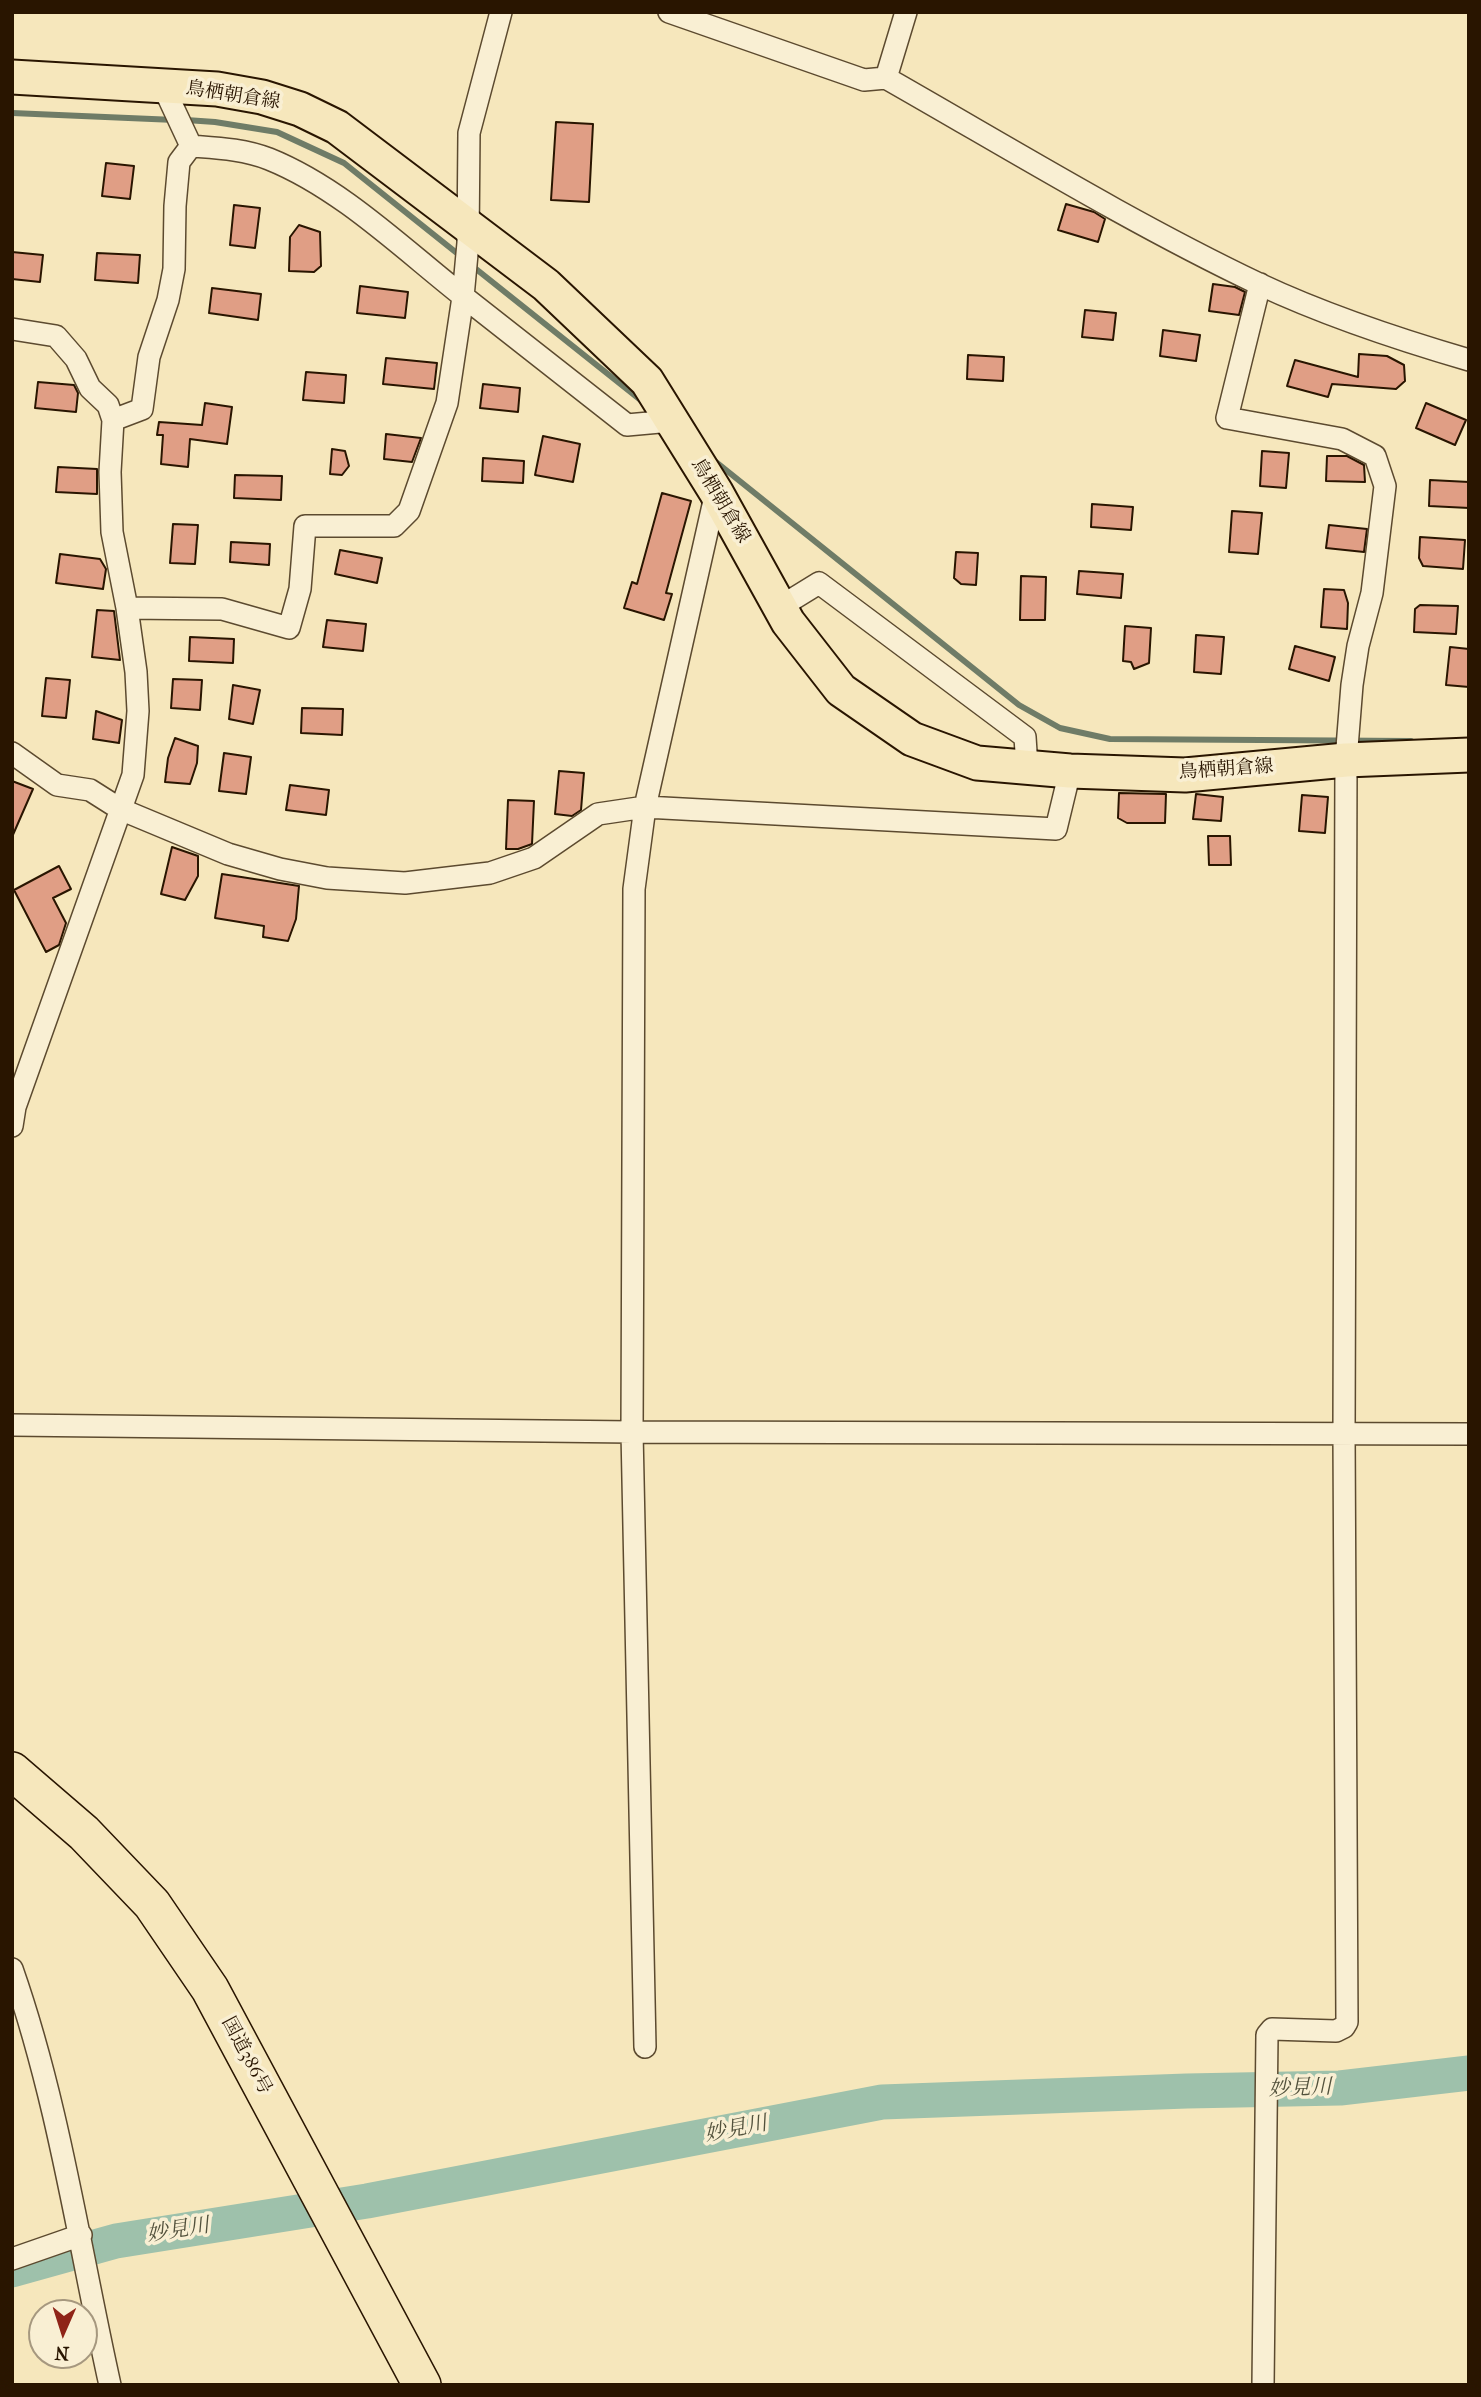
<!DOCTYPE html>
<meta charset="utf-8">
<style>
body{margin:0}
#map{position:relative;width:1481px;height:2397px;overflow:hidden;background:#f6e7bc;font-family:"IM FELL French Canon",serif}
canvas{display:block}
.frame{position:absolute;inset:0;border:14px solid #291500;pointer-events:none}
.north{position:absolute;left:28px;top:2299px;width:70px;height:70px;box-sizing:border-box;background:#f9efd3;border:2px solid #a6987f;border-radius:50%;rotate:183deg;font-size:19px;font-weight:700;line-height:28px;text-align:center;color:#291500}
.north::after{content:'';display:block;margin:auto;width:24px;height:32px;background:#8f2418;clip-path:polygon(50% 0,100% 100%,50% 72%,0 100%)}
</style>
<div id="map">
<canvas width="1481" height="2397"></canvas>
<div class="frame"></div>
<div class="north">N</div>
</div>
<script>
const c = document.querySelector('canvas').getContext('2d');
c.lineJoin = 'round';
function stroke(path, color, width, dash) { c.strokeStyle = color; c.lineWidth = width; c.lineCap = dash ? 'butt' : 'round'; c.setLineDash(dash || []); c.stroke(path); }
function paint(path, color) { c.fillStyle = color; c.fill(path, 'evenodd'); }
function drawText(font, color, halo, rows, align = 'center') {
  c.font = font + ' "IM FELL French Canon","Noto Serif JP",serif'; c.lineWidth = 7; c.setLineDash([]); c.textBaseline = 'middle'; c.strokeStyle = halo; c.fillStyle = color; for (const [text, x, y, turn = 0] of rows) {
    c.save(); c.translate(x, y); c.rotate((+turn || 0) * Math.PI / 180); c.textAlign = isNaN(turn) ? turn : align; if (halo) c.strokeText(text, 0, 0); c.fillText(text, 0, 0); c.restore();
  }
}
const stream = new Path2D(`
 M12 113 175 120
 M186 120 215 122 277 132 344 163 463 258
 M471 265 643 402
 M711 458 1019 705 1060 728 1110 739 1411 741`);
const river = new Path2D(`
 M12 2270 116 2241 367 2201 882 2102 1187 2091 1340 2088 1469 2073`);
const building = new Path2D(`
 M556 122 593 124 589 202 551 200Z
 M106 163 134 166 130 199 102 196Z
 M1066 204 1094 212 1105 219 1098 242 1058 230Z
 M234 205 260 208 255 248 230 245Z
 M299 225 320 232 321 266 314 272 289 271 290 237Z
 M12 252 43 255 40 282 12 279Z
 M97 253 140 255 138 283 95 280Z
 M1213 284 1235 287 1245 292 1239 315 1209 311Z
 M360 286 408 292 405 318 357 313Z
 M212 288 261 294 258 320 209 313Z
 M1085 310 1116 313 1113 340 1082 337Z
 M1163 330 1200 335 1196 361 1160 356Z
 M1359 354 1387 356 1404 365 1405 381 1396 389 1332 384 1328 397 1287 386 1295 360 1358 377Z
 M968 355 1004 357 1003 381 967 379Z
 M386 358 437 363 434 389 383 384Z
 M306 372 346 375 344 403 303 400Z
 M38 382 74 385 78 393 76 412 35 408Z
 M483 384 520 388 518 412 480 408Z
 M205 403 232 407 227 444 190 439 188 467 161 464 163 435H157L159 422 202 425Z
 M1426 403 1466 420 1455 445 1416 428Z
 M386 434 421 438 412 462 384 459Z
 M543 436 580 444 573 482 535 475Z
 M332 449 345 451 349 466 342 475 330 474Z
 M1262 451 1289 453 1286 488 1260 486Z
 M1327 456H1347L1364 465 1365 482 1326 481Z
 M483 458 524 461 523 483 482 481Z
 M58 467 97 469V494L56 492Z
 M235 475 282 476 281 500 234 498Z
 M1430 480 1469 482V508L1429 506Z
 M662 493 691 501 666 593 672 594 664 620 624 608 632 582 637 584Z
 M1092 504 1133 507 1131 530 1091 527Z
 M1232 511 1262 513 1258 554 1229 552Z
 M173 524 198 525 195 564 170 563Z
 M1329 525 1367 529 1364 552 1326 548Z
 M1420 537 1465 540 1463 569 1423 566 1419 558Z
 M231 542 270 544 269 565 230 562Z
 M340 550 382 558 377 583 335 574Z
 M956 552 978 553 976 585 961 584 954 578Z
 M60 554 100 559 106 569 103 589 56 583Z
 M1079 571 1123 574 1121 598 1077 594Z
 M1021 576 1046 577 1045 620H1020Z
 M1324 589 1344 590 1348 603 1347 629 1321 627Z
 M1420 605 1458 606 1456 634 1414 632 1415 609Z
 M97 610 114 611 120 660 92 657Z
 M327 620 366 624 363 651 323 647Z
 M1125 626 1151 628 1149 663 1134 669 1131 662 1123 661Z
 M1196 635 1224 637 1221 674 1194 672Z
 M190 637 234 639 233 663 189 661Z
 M1295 646 1335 657 1329 681 1289 669Z
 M1450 647 1469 649V687L1446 685Z
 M46 678 70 680 66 718 42 716Z
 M173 679 202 680 200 710 171 708Z
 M233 685 260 690 253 724 229 719Z
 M302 708 343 709 342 735 301 733Z
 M96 711 122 720 119 743 93 739Z
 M175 738 198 746 197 763 190 784 165 782 168 758Z
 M224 753 251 757 246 794 219 791Z
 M559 771 584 773 581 810 572 816 555 814Z
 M12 781 33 789 12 837Z
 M290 785 329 790 326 815 286 810Z
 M1119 793 1166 794 1165 823H1127L1118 818Z
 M1196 794 1223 797 1221 821 1193 819Z
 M1302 795 1328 797 1325 833 1299 831Z
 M508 800 534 801 532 844 518 849H506Z
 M1208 836H1230L1231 865H1209Z
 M172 847 198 856V876L185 900 161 894Z
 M59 866 71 889 53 898 66 923 59 945 46 952 14 890Z
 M222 874 299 886 296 919 288 941 263 937 264 926 215 918Z`);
const street = new Path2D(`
 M669 12 864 80 886 78C1009 148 1131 223 1259 284 1327 316 1397 339 1469 360
 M886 78 906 12
 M163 86 191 146
 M191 146C217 148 244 149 269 159 341 188 403 249 464 297 518 340 573 382 627 425L671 421
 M1260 284 1227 418 1342 439 1375 456 1385 486 1372 593 1358 646 1352 685 1346 760 1344 1434 1347 2022 1344 2027 1336 2031 1272 2029 1267 2035 1263 2385
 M12 329 56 336 76 359 90 388 108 405 113 420 110 472 112 532 127 608 136 672 138 711 133 775 15 1107 12 1126
 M113 420 142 409 149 357 168 300 174 269 175 206 179 162 191 146
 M780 607 819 583 1025 737 1027 767
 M127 608 222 609 289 628 300 589 305 526H394L409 511 447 403 463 297 468 243 469 133 501 12
 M12 753 57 785 90 790 120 809 228 854 280 869 327 878 405 883 490 873 534 858 598 814 645 807 1056 829 1070 771
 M12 1425 632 1432 1469 1434
 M12 1969C59 2103 79 2246 110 2385
 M645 2047 632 1432 634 889 645 807 716 492
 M12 2259 81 2235`);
const primary = new Path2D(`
 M12 77 217 89 262 97 300 109 337 127 546 285 647 381 716 492 788 622 841 690 912 739 977 763 1070 771 1185 775 1346 760 1469 755`);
const highway = new Path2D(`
 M12 1771 84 1833 152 1904 210 1989 422 2385`);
const streetNames = [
 ["鳥栖朝倉線",233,96,9],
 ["鳥栖朝倉線",720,501,59],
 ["鳥栖朝倉線",1226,770,-4],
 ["国道386号",246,2056,62]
];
const waterNames = [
 ["妙見川",1300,2089,-2],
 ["妙見川",736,2130,-11],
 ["妙見川",178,2231,-9]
];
stroke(stream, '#6f7c67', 6);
stroke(river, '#9ec1ab', 35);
paint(building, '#e09e85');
stroke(building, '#291500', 2);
stroke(street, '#5c4a2f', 24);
stroke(primary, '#291500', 37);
stroke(highway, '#291500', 40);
stroke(street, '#f9efd3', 21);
stroke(primary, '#f6e7bc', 33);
stroke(highway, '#f6e7bc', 37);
drawText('19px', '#291500', '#f9efd3', streetNames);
drawText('italic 21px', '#52513c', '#f9efd3', waterNames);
</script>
